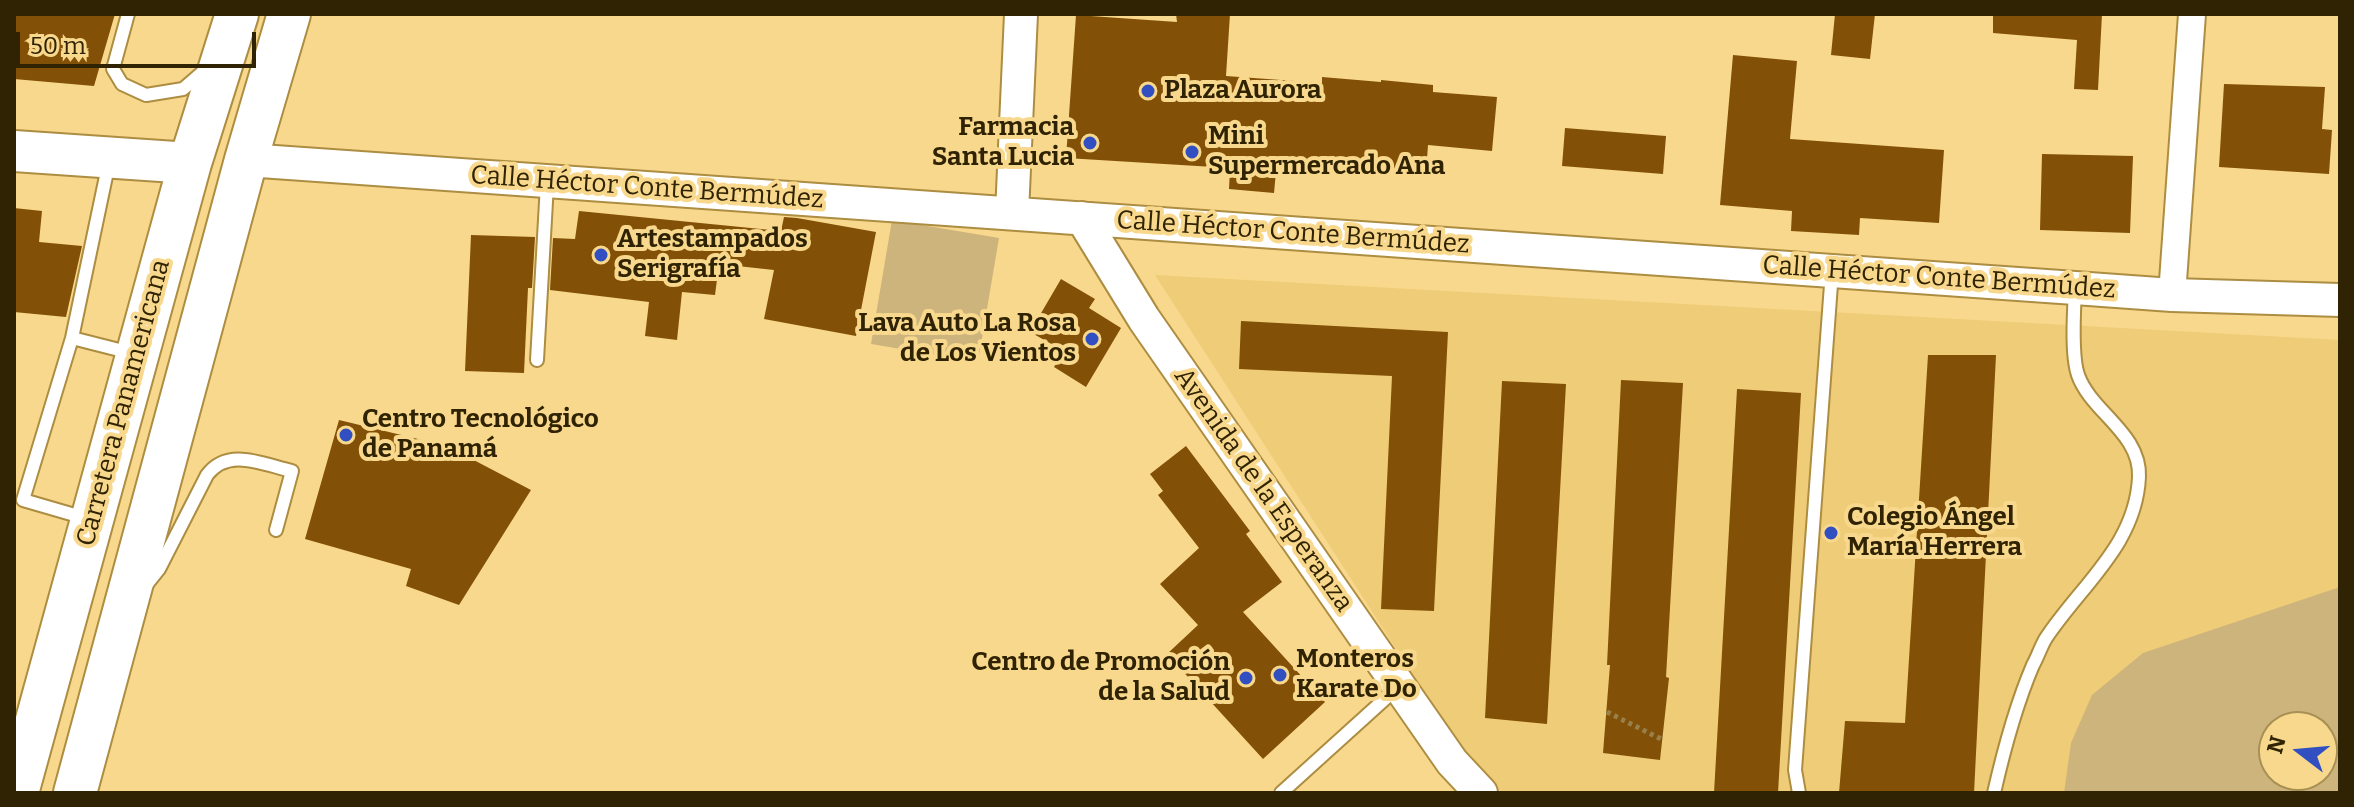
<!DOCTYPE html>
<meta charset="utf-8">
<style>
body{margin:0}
#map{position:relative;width:2354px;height:807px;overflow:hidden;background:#f8d88c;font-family:Bitter,serif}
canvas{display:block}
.frame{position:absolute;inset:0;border:16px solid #302303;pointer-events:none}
.north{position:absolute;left:2258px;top:711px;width:80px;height:80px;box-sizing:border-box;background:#f8d88c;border:2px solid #a89055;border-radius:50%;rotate:286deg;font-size:22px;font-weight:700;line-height:32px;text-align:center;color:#302303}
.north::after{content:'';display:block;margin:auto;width:28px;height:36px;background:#314fc0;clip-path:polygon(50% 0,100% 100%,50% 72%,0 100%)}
.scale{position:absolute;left:16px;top:32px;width:240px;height:36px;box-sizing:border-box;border:4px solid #302303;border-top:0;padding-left:10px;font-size:24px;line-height:28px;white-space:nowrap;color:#302303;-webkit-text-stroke:6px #f8d88c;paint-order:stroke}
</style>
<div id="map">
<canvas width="2354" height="807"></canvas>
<div class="frame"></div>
<div class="north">N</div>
<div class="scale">50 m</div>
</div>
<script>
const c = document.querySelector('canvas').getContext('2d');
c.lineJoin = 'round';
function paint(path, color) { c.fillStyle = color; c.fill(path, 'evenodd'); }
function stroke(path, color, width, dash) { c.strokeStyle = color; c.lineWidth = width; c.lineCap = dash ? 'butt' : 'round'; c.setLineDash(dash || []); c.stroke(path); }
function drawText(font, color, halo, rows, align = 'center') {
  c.font = font + ' Bitter,serif'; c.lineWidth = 8; c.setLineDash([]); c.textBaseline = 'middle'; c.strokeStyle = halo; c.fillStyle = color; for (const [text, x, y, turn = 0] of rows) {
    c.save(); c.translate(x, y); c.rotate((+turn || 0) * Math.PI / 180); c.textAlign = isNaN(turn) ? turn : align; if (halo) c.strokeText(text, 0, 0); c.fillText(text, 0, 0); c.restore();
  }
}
const built = new Path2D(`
 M1155 275 2340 340V793H1502L1460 748ZM2274 727H2322V775H2274Z`);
const green = new Path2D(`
 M892 220 999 238 978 362 871 344Z
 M2340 587V793H2064L2071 743 2092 695 2143 653ZM2274 727H2322V775H2274Z`);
const building = new Path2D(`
 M14 14H115L94 86 14 79Z
 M1176 14H1230L1226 76 1322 83V77L1381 82V80L1433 85V92L1497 97 1492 151 1428 145 1426 173 1277 161 1274 193 1229 189 1230 168 1066 158 1076 15 1177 22Z
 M1835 14H1875L1870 59 1831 55Z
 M1993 14H2102L2098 90 2074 89 2077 40 1993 33Z
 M1733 55 1797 61 1790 139 1944 150 1939 223 1860 218 1859 235 1791 231 1792 211 1720 205Z
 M2224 84 2325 87 2322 129 2332 130 2329 174 2219 167Z
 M1565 128 1666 136 1663 174 1562 166Z
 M2042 154 2133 156 2130 233 2040 230Z
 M14 208 42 211 39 242 82 246 66 317 14 312Z
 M579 211 781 231 784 217 797 218 876 232 856 336 764 319 774 270 719 264 715 295 682 292 677 340 645 336 649 302 550 290 553 238 575 239Z
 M471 235 535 237 532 288H528L524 373 465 371Z
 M1061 279 1095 299 1089 308 1121 328 1086 387 1054 367 1064 351 1030 332Z
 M1241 321 1448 332 1434 611 1381 609 1392 376 1239 369Z
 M1928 355H1996L1974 793H1839L1845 721 1905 723Z
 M1621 380 1683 383 1666 677 1669 678 1660 760 1603 753 1610 665H1607Z
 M1502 381 1566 384 1547 724 1485 718Z
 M1737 389 1801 393 1778 793H1714Z
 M339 420 447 446 531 490 459 605 406 586 411 569 305 539Z
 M1186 446 1250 531 1246 534 1282 582 1243 612 1325 702 1263 759 1167 654 1198 625 1160 584 1199 548 1158 495 1163 491 1150 474Z`);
const path = new Path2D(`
 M1607 712 1663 740`);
const service = new Path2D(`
 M128 14 113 69 122 84 146 95 183 89 205 70
 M72 338 131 353
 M537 360 547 184
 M85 518 23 500 72 338 109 162
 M147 584 159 569 207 475C228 447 262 464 292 471L276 530
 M1281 793 1397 688
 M1799 793 1795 770 1832 271
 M1994 793C2004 749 2015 707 2033 665 2038 656 2041 646 2046 638 2081 585 2136 545 2139 477 2141 433 2091 412 2078 375 2071 355 2074 311 2075 290`);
const minor = new Path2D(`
 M2172 295 2192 14`);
const tertiary = new Path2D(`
 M246 160 2075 288 2172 295 2340 300
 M1012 213 1021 14
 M1082 218 1144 319 1452 762 1481 793`);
const primary = new Path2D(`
 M14 151 190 163`);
const trunk = new Path2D(`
 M17 793 190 163 237 14
 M75 793 246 160 289 14`);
const markers = [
 [1148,91,8,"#314fc0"],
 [1090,143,8,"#314fc0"],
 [1192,152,8,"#314fc0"],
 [601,255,8,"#314fc0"],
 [1092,339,8,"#314fc0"],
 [346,435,8,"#314fc0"],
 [1831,533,8,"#314fc0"],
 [1280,675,8,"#314fc0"],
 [1246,678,8,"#314fc0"]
];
const poiNames = [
 ["Plaza Aurora",1164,91],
 ["Farmacia",1074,128,"right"],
 ["Santa Lucia",1074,158,"right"],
 ["Mini",1208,137],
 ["Supermercado Ana",1208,167],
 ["Artestampados",617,240],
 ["Serigrafía",617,270],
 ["Lava Auto La Rosa",1076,324,"right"],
 ["de Los Vientos",1076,354,"right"],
 ["Centro Tecnológico",362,420],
 ["de Panamá",362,450],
 ["Colegio Ángel",1847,518],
 ["María Herrera",1847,548],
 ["Monteros",1296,660],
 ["Karate Do",1296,690],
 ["Centro de Promoción",1230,663,"right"],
 ["de la Salud",1230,693,"right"]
];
const streetNames = [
 ["Calle Héctor Conte Bermúdez",647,188,4],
 ["Calle Héctor Conte Bermúdez",1293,233,4],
 ["Calle Héctor Conte Bermúdez",1939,278,4],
 ["Carretera Panamericana",124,403,-75],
 ["Avenida de la Esperanza",1263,490,55]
];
paint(built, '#efcc77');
paint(green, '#ccb47c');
paint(building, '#825007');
stroke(service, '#ac8d41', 16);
stroke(minor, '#ac8d41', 30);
stroke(tertiary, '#ac8d41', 36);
stroke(primary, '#ac8d41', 44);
stroke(trunk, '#ac8d41', 46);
stroke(path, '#978049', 5, [4, 4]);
stroke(service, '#fff', 12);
stroke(minor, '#fff', 26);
stroke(tertiary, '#fff', 32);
stroke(primary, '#fff', 40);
stroke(trunk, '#fff', 42);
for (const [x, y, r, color] of markers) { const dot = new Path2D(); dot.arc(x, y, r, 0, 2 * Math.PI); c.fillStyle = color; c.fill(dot); stroke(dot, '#f8d88c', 3); }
drawText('bold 26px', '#302303', '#f8d88c', poiNames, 'left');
drawText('26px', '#302303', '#f8d88c', streetNames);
</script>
